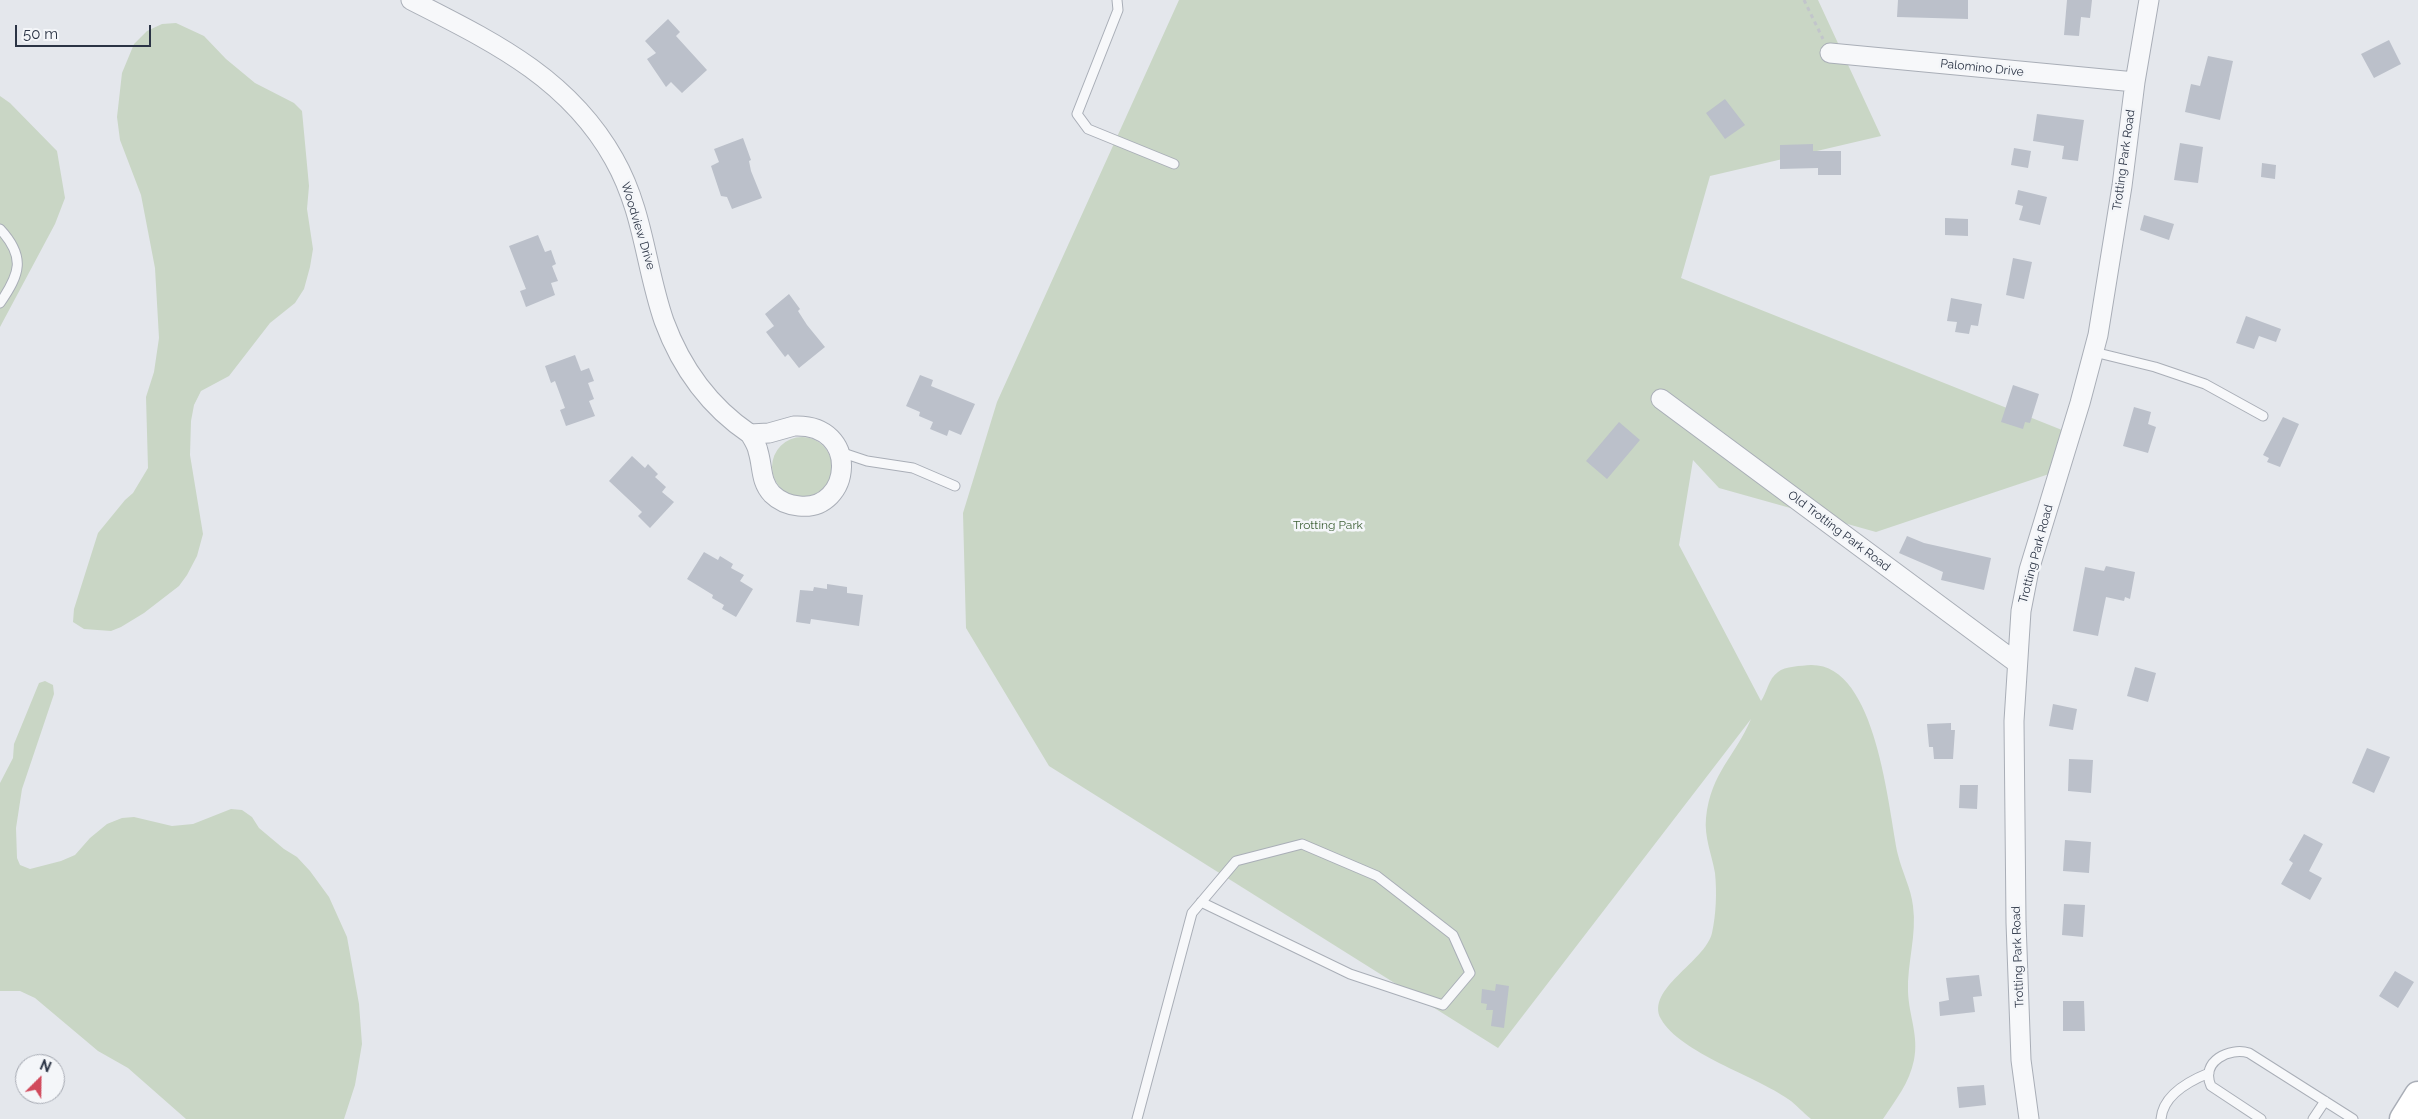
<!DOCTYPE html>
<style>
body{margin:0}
#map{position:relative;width:2418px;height:1119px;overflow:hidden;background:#e4e7ec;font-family:Raleway,sans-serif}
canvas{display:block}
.north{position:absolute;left:15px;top:1054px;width:50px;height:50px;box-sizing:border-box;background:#f4f6f9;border:1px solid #a4a8b1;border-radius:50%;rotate:23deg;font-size:14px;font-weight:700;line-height:20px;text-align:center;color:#2b3445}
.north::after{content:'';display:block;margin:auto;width:18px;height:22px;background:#d1495b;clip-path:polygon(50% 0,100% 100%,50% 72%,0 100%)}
.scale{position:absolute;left:15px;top:25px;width:136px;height:22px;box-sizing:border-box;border:2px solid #2b3445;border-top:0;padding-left:6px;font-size:15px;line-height:18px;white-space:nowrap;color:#2b3445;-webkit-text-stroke:4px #f4f6f9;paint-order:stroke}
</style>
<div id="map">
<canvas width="2418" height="1119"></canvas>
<div class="north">N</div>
<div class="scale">50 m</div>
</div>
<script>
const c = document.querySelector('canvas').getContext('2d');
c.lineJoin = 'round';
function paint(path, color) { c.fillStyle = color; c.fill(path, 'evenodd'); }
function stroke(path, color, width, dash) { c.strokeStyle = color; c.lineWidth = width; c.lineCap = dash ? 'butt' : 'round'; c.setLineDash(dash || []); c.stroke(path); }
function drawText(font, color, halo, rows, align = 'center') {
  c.font = font + ' Raleway,sans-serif'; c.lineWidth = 5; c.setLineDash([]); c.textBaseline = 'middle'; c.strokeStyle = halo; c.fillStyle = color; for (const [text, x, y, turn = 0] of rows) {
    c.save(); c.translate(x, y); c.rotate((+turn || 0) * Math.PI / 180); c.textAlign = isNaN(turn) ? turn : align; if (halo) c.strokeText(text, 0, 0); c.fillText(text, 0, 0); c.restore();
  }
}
const green = new Path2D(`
 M1179 0H1818L1881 136 1710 176 1681 278 2072 434 2055 472 1876 532 1719 488 1693 460 1679 545 1761 701C1767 693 1768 679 1778 672 1785 666 1801 666 1811 665 1877 664 1888 808 1898 855 1902 872 1911 888 1913 906 1917 935 1907 963 1908 992 1909 1016 1919 1036 1914 1060 1909 1084 1896 1099 1883 1119H1811C1803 1113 1796 1104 1788 1099 1756 1076 1680 1053 1661 1019 1645 989 1705 962 1712 933 1716 914 1717 893 1715 873 1712 855 1704 837 1706 818 1711 772 1735 757 1751 719L1498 1048 1049 766 966 628 963 513 997 402Z
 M176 23 204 36 226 59 255 83 294 103 302 111 309 186 307 209 313 249 310 267 304 289 295 303 270 323 229 376 201 391 194 405 191 421 190 455 203 534 197 556 187 575 179 586 144 613 121 627 111 631 84 629 73 622 74 609 98 533 125 500 133 493 148 468 146 397 154 372 159 338 155 268 141 195 120 140 117 117 122 73 134 44 147 31 162 24Z
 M0 96 10 103 57 151 65 198 55 224 0 327Z
 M772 467a30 30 0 1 1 60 0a30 30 0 1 1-60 0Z
 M45 681 53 685 54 694 22 789 16 828 17 858 20 865 30 869 61 861 75 855 90 838 107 824 122 818 134 817 172 826 193 824 231 809 242 810 252 817 259 828 284 849 297 857 310 871 329 897 347 937 359 1004 362 1044 355 1085 344 1119H186L128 1068 98 1051 35 998 20 991H0V783L13 758 14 744 39 683Z`);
const building = new Path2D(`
 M1898 0H1968V19L1897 17Z
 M2067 0H2092L2090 18 2081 17 2079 36 2064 35Z
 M668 19 680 32 676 36 707 70 682 93 671 82 666 87 647 59 656 53 645 41Z
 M2389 40 2401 64 2374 78 2361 54Z
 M2208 56 2233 61 2220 120 2185 112 2191 84 2200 86Z
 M1725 99 1745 125 1725 139 1706 113Z
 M2037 114 2084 120 2078 161 2062 159 2064 146 2033 141Z
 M743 138 751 160 749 161 751 171 762 198 732 209 727 197 721 196 711 166 719 162 714 149Z
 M2180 143 2203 147 2198 183 2174 180Z
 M1813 144V151H1841V175H1818V168L1780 169V145Z
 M2014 148 2031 151 2028 168 2011 165Z
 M2262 163 2276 165 2275 179 2261 177Z
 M2018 190 2047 197 2040 225 2019 220 2023 206 2015 204Z
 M2144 215 2174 224 2169 240 2140 230Z
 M1945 218 1968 219V236L1945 235Z
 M538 235 545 252 551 250 556 264 552 266 558 281 551 283 555 295 526 307 520 291 526 289 509 246Z
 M2013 258 2032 262 2024 299 2006 295Z
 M789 294 800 309 798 311 807 325 825 347 799 368 788 354 785 357 766 332 774 326 765 314Z
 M1951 298 1982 304 1978 326 1971 325 1969 334 1955 332 1957 322 1947 321Z
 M2246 316 2281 329 2276 342 2259 336 2254 349 2236 343Z
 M575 355 581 371 589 368 594 381 588 383 594 399 589 401 595 416 566 426 560 410 565 408 555 381 551 383 545 366Z
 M920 375 933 380 931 386 975 404 961 435 949 430 947 436 930 429 933 422 919 416 920 412 906 406Z
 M2013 385 2039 394 2030 423 2025 422 2023 429 2001 422Z
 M2134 407 2151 412 2148 424 2156 427 2148 453 2123 446Z
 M2283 417 2299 424 2280 467 2267 462 2269 458 2263 455Z
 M1619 422 1640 440 1607 479 1586 461Z
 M632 456 645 468 648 464 658 474 655 477 666 487 662 492 674 502 650 528 638 516 642 512 609 481Z
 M1907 536 1924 543 1991 558 1984 590 1941 580 1943 572 1899 553Z
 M704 552 718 560 720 556 733 564 731 568 744 575 740 581 753 589 736 617 722 609 724 605 712 598 713 595 687 579Z
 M2106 566 2135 572 2130 599 2125 597 2124 601 2106 597 2098 636 2073 631 2085 567 2104 571Z
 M827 584 847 587V593L863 595 859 626 811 619 810 624 796 622 800 590 813 591 814 587 827 589Z
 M2135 667 2156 673 2148 702 2127 696Z
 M2053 704 2077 709 2073 730 2049 726Z
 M1951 723V730H1955L1953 759H1934L1933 747H1929L1927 724Z
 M2367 748 2390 757 2374 793 2352 783Z
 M2069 759 2093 760 2091 793 2068 791Z
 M1960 785H1978L1977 809 1959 808Z
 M2304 834 2323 844 2309 871 2322 878 2310 900 2281 884 2293 863 2289 860Z
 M2065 840 2091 842 2089 873 2063 871Z
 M2064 904 2085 905 2083 937 2062 935Z
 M2395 971 2414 982 2398 1008 2379 996Z
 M1979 975 1982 996 1973 997 1975 1012 1940 1016 1939 1002 1949 1000 1946 978Z
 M1496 984 1509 986 1504 1028 1491 1026 1493 1010H1486L1487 1004 1481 1003 1482 989 1495 991Z
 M2063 1001H2084L2085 1031H2063Z
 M1984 1085 1986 1105 1959 1108 1957 1087Z`);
const path = new Path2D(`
 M1804 0 1823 39`);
const service = new Path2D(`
 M1117 0 1118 10 1077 114 1088 129 1174 164
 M0 229C26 257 20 274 0 303
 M2094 352 2155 367 2205 384 2263 416
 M840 452 867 461 913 468 955 486
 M1137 1119 1192 913 1236 861 1302 844 1377 876 1453 935 1470 973 1443 1005 1350 974 1201 902
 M2161 1119C2163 1095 2189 1081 2209 1073
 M2261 1119 2211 1086C2200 1061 2230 1047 2249 1053L2353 1119
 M2313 1119 2325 1101`);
const minor = new Path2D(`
 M411 0C491 41 568 77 614 159 644 212 645 266 664 321 681 367 710 407 750 434
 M1830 53 2135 82
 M1661 399 2017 663
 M794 426C861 423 852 512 799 506 789 505 779 501 772 494 760 481 763 467 758 451 757 445 753 439 750 434L769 433Z
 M2029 1119 2021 1060 2016 922 2014 721 2021 611 2029 570 2080 403 2098 335 2122 186 2135 82 2149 0`);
const secondary = new Path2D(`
 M2403 1119 2418 1095`);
const streetNames = [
 ["Palomino Drive",1982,68,6],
 ["Trotting Park Road",2124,160,-82],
 ["Woodview Drive",638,226,73],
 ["Old Trotting Park Road",1839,531,37],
 ["Trotting Park Road",2036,554,-75],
 ["Trotting Park Road",2018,957,-92]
];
const parkNames = [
 ["Trotting Park",1328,525]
];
paint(green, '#c9d6c5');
paint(building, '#bbc0ca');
stroke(service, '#a9aeb7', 11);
stroke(minor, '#a9aeb7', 21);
stroke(secondary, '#a9aeb7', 29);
stroke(path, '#c2c5cb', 3, [4, 4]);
stroke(service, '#f7f8fa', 9);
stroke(minor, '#f7f8fa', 19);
stroke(secondary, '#fff', 26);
drawText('12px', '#2b3445', '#f4f6f9', streetNames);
drawText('12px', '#3f6138', '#f4f6f9', parkNames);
</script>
